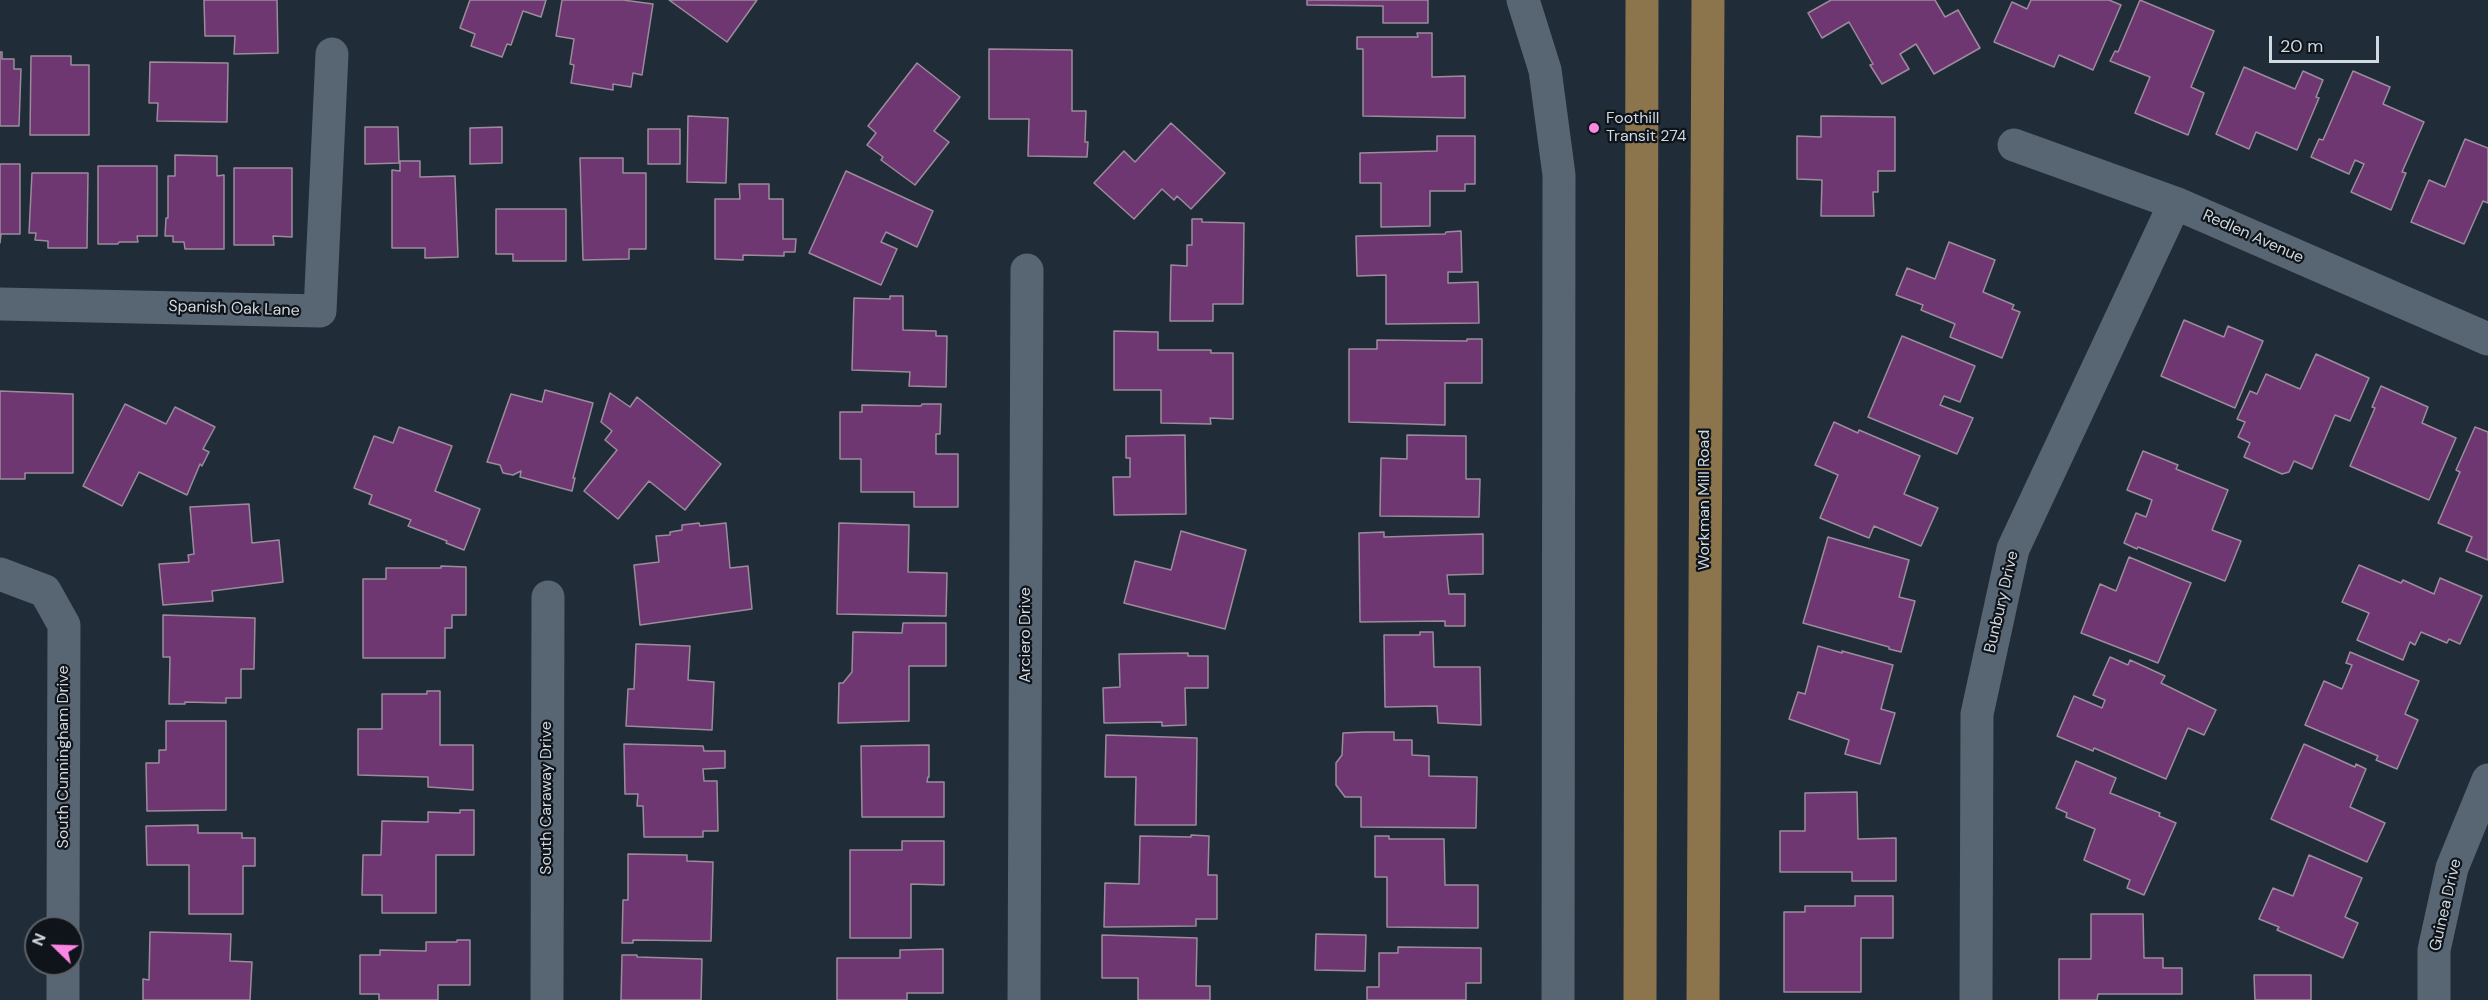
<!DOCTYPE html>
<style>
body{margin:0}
#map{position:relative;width:2488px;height:1000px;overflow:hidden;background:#202c38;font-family:"DM Sans",sans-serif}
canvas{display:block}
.north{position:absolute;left:24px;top:916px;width:60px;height:60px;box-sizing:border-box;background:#0e1419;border:2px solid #5c6269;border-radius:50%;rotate:293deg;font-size:16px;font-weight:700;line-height:24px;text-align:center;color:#d0d8e0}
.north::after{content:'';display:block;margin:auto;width:21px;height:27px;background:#fc86e4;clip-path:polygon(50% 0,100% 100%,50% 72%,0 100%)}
.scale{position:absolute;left:2269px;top:36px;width:110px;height:27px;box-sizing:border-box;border:3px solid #d0d8e0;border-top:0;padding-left:8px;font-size:18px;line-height:21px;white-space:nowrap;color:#d0d8e0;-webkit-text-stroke:4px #0e1419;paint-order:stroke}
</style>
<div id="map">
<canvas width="2488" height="1000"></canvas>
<div class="north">N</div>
<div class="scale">20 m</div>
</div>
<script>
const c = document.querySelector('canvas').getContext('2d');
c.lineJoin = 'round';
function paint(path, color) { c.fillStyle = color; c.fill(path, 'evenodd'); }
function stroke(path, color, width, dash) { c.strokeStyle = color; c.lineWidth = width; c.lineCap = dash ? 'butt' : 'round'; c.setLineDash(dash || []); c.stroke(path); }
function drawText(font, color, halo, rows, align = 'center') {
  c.font = font + ' "DM Sans",sans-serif'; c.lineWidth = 4.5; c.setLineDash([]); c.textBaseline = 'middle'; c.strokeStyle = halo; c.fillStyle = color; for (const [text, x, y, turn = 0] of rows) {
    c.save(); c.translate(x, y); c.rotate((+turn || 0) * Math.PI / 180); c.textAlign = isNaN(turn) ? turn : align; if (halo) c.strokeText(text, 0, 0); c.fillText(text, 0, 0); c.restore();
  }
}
const building = new Path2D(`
 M204 0H277L278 53 234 54 235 36H205Z
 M470 0H546L541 17 523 11 511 45 507 44 502 57 471 46 475 34 460 28Z
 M562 0H623L653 4 642 75 633 73 631 87 613 84V90L571 83 574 65 570 64 574 39 556 36Z
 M669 0H757L727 42Z
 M1307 0H1428V23H1383V6L1307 5Z
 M1831 0H1935L1945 17 1958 10 1980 48 1934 74 1916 44 1900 54 1909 69 1882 84 1870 65 1873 64 1849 22 1822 38 1808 13Z
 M2031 0H2109L2121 5 2093 70 2059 55 2054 67 1994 42 2012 2 2027 9Z
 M2140 0 2214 31 2191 87 2204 93 2188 135 2135 113 2150 77 2110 61 2115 51 2118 52Z
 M1417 33H1432V77L1465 76V118L1363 116V49H1357V37H1418Z
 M989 49 1072 50V111H1086L1085 142H1088L1087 157 1028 156 1029 119H989Z
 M0 52H2V59H14V69H21L19 126H0Z
 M31 56H71V65H89V135H30Z
 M150 62 228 63 227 122 157 121 158 103H149Z
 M917 63 960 97 934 131 949 142 915 185 881 160 883 157 867 145 876 133 868 126Z
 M2244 67 2295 89 2303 71 2323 80 2316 97 2319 98 2297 150 2256 132 2249 149 2216 134Z
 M2353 71 2390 87 2383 104 2424 122 2402 172 2406 173 2391 210 2351 192 2364 164 2355 160 2349 174 2311 157 2319 139 2323 140Z
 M688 116 728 118 726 183 687 182Z
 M1821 116 1895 117V171H1878V192H1873L1874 216H1821L1822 180 1797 179V136L1821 137Z
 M1171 123 1225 173 1191 209 1177 196 1174 200 1162 189 1134 219 1094 183 1124 151 1135 162Z
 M365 127H398L399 163 365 164Z
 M502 127V163L470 164V128Z
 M648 129H680V164H648Z
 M1437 136H1475V184H1465V191H1430V226L1381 227V183H1360V153L1437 151Z
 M2465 139 2488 148V203L2483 201 2464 244 2411 222 2429 180 2445 187Z
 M175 155 217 156V176L224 175V249H185L184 242H173V236H165L166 218H168V176H175Z
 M580 158H623V173H646V249H629V259L583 260Z
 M400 161H420V177L455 176 458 257 425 258V248H392V170L400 171Z
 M0 164H20V234H1L0 243Z
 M98 166H157V236H137L138 242H119L118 244H98Z
 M234 168H292V237L273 236 274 245H234Z
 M846 171 933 211 917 247 886 232 881 242 897 249 881 285 809 253Z
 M32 173H88L87 248H48V241L35 240 36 233H29Z
 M739 184H769V199H783V239H796L795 252H784V256L743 255V260L715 259V199H740Z
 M496 209H566V261H513V254H496Z
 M1192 219H1202V222L1244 223 1243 304H1213V321H1170L1171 265 1187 266V245H1192Z
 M1461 231 1462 272H1448V283L1478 282 1479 323 1386 324V275L1357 276 1356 236 1445 234 1446 232Z
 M1949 242 1995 260 1983 292 2014 305 2012 309 2020 312 2002 358 1950 337 1955 324 1921 310 1923 305 1896 295 1907 268 1935 279Z
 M890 296H903V330L936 331V336H947L946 387 909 386 910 372 852 370 854 298 890 299Z
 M2184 320 2224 337 2228 326 2263 341 2235 408 2161 376Z
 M1114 331 1158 332V350H1211V353H1233V419L1210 418 1211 424 1161 423V390H1114Z
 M1902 336 1975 366 1960 402 1944 396 1940 405 1973 418 1957 454 1868 417Z
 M1467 339H1482V383H1445V425L1349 422V349H1377V340L1467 341Z
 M2316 354 2369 378 2350 421 2335 415 2312 469 2294 461 2289 472 2282 474 2244 457 2250 443 2238 437 2245 422 2237 419 2250 391 2257 394 2266 374 2300 389Z
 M2381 386 2428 407 2422 423 2456 438 2429 500 2350 466 2375 408 2372 407Z
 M545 390 593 403 573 478H575L572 491 520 477 521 471 513 475 503 473 500 465 487 462 511 394 542 402Z
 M0 391 73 394V473H25V479H0Z
 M610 393 630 407 637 397 721 464 685 510 649 481 618 519 584 491 617 450 605 440 612 431 601 422Z
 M125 404 166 424 175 407 215 427 203 449 209 452 202 466 200 464 187 495 139 472 122 506 83 486Z
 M922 404H941L940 434H936V454H958V507H914V492H861V459H840V412H862V405L921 406Z
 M1834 422 1858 433 1859 430 1920 456 1904 494 1938 508 1921 546 1874 526 1869 538 1820 518 1838 475 1815 465Z
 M399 427 452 446 435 491 480 509 464 550 446 543 447 541 408 526 411 520 369 504 372 495 354 488 374 436 393 443Z
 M2475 427 2488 432V560L2466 551 2472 537 2438 523 2460 472 2456 470Z
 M1185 435 1186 514 1114 515 1113 477H1130V458H1126V436Z
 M1407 435 1466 436V479H1480L1479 517 1380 516 1381 458 1407 459Z
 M2143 451 2178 465 2176 469 2228 490 2212 530 2241 541 2225 581 2138 547 2137 549 2124 543 2136 513 2146 517 2152 500 2127 490Z
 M249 504 252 543 279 540 283 582 212 591 213 601 163 605 159 564 189 562 188 555 194 554 190 507Z
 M699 523 700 526 726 523 730 568 748 566 752 609 640 625 634 565 659 562 656 536 670 535V532L682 530V525Z
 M839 523 909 525 908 572 947 573 946 616 837 614Z
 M1181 531 1246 550 1225 629 1124 603 1135 561 1171 570Z
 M1384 532V537L1483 534V574L1447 575 1449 594H1465V626H1445V621L1360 622 1359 533Z
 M1828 537 1909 560 1899 597 1915 601 1901 652 1889 649V647L1803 623Z
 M2129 557 2191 583 2158 663 2081 633 2100 584 2116 591Z
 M2359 565 2401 583 2403 580 2434 594 2440 578 2482 596 2460 644 2449 639 2447 643 2421 632 2415 645 2410 642 2403 660 2357 640 2369 613 2342 602Z
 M441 566 466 567V615H452V628H445V658H363V579H386V568H441Z
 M163 615 255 618 254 669H241V698H226V703L185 702V704H169L170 657H163Z
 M903 623H946V666H909V721L838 723 839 683H843L852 672 853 632 902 633Z
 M1420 632H1433L1434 667H1480L1481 725 1438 723 1437 706 1385 707 1384 635H1420Z
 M636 644 690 646 688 680 714 682 712 730 626 726 628 689H634Z
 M1818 646 1842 653V651L1893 665 1881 709 1895 713 1880 764 1845 754 1849 740 1789 719 1798 692 1805 694Z
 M2350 652 2419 681 2405 714 2418 720 2397 769 2376 760 2378 756 2305 725 2324 681 2342 689 2352 665 2346 663Z
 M1188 653V656H1208V688H1185L1186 725 1162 726V722L1104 723 1103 688 1120 687 1119 654Z
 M2110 657 2128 665 2130 660 2165 676 2161 683 2216 710 2204 735 2188 728 2166 779 2094 748 2093 751 2057 736 2074 696 2102 708 2105 700 2093 695Z
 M427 691H440V745H473V790L428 787V777L358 775V729H382V694H427Z
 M166 721H226V810L147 811 146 763H159V750H166Z
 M1364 732H1394V740H1412V755L1429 756V776L1477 777 1476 828 1361 827V797H1345L1336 785V763L1342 755 1343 733Z
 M1106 735 1197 738 1196 825H1135L1136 777H1105Z
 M624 744 703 746 704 751H725V768L703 769 704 781H717L718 831H703V837H644L643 806H637L638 794H625Z
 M2304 744 2355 767 2356 764 2366 769 2350 807 2385 823 2367 862 2271 819Z
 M929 745V777H928L927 782H944V817H862L861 746Z
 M2076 761 2116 778 2110 793 2160 813 2159 816 2176 823 2144 895 2127 888 2130 880 2084 860 2095 829 2066 817 2067 813 2056 808Z
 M1857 792 1858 839 1896 838V881H1852V872H1780V831H1805V793Z
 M460 810H474V855H436V913H382V895H362L363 855H381L382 821 428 822V812L460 813Z
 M198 825V833H242V838H255V866H243V914H189V865H147L146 826Z
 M1191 835 1209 836 1208 875H1217V919H1196V926L1104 927 1105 883 1139 884 1140 836 1191 837Z
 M1375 836H1389V839H1444L1445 885H1478V928L1387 927V877H1375Z
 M902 841H944V885L911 884V938H850V850H902Z
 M628 854 687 855V861L713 862 711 941 633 940V943H622L623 900H628Z
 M2309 855 2362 878 2345 917 2358 923 2343 958 2277 930 2279 927 2259 919 2273 888 2293 896Z
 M1855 896H1893V938H1861V992H1784V912H1805V906H1855Z
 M2091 914H2143L2144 958H2163V968H2182V994H2098L2097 1000H2059V959H2091Z
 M150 932 231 934 230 961 252 962 250 1000H143V979L149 980Z
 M1316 934 1366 935 1365 971 1315 970Z
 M1102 935 1197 938 1196 986H1210V1000H1138V978H1102Z
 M457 940H470V985H438V1000H379V994H360V955H380V950L426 951V942H457Z
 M1398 947 1481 948V983H1466V1000H1367V987H1379V953H1398Z
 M943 949V993H907V1000H837V958H900V950Z
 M622 955H637V957L702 959 701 1000H621Z
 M2254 975H2311V1000H2255Z`);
const minor = new Path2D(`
 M1523 0 1545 70 1559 175 1558 1000
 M2014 145 2175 203 2488 339
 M0 304 320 311 332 54
 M0 574 45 591 64 625 63 928
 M63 1000V964
 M547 1000 548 597
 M1024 1000 1027 270
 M1976 1000 1977 714 2013 549 2175 203
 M2434 1000V950L2452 868 2488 780`);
const major = new Path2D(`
 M1640 1000 1642 0
 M1703 1000 1708 0`);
const markers = [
 [1594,128,6,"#fc86e4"]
];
const poiNames = [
 ["Foothill",1606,119],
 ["Transit 274",1606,137]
];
const streetNames = [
 ["Redlen Avenue",2253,237,24],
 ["Spanish Oak Lane",234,309,2],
 ["Workman Mill Road",1705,500,-90],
 ["Bunbury Drive",2002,602,-77],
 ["Arciero Drive",1026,635,-90],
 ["South Cunningham Drive",64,757,-90],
 ["South Caraway Drive",547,798,-90],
 ["Guinea Drive",2446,905,-77]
];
paint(building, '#6e3771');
stroke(building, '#9b8c9c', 1.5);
stroke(minor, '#586573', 33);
stroke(major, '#8c744c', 33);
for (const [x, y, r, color] of markers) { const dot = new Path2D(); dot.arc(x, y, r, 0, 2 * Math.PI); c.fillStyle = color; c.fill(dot); stroke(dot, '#0e1419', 2); }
drawText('16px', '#d0d8e0', '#0e1419', poiNames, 'left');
drawText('16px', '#d0d8e0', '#0e1419', streetNames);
</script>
